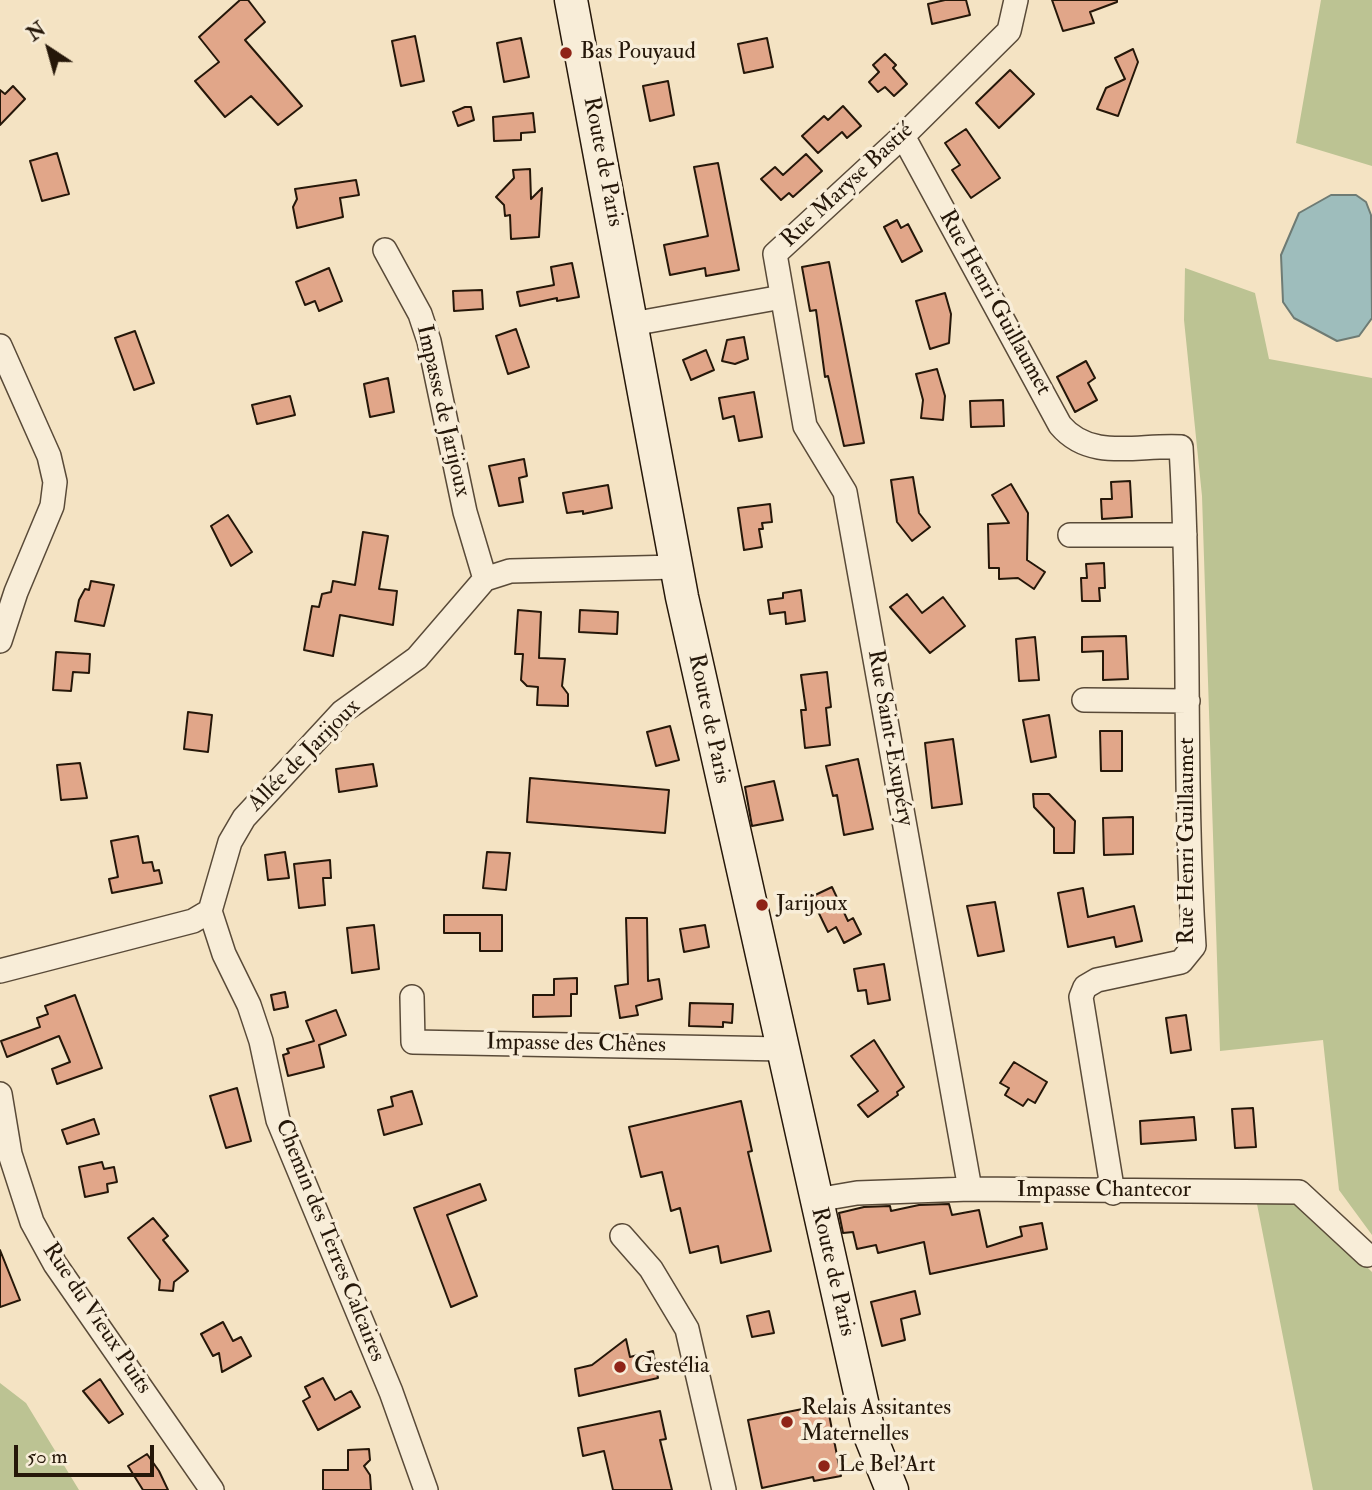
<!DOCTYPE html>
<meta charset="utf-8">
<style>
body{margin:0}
#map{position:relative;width:1372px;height:1490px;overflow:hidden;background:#f4e3c3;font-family:"IM FELL Double Pica",serif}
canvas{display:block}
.north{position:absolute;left:14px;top:14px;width:70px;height:70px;-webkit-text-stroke:5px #f8edd8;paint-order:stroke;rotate:324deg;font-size:19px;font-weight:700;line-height:28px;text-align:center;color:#251709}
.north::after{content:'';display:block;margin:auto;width:24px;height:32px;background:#251709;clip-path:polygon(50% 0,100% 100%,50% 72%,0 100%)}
.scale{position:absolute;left:14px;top:1445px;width:140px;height:32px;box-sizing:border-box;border:4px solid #251709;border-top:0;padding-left:9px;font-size:21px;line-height:24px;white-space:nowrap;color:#251709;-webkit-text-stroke:5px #f8edd8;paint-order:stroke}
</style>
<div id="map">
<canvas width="1372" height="1490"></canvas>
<div class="north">N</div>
<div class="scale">50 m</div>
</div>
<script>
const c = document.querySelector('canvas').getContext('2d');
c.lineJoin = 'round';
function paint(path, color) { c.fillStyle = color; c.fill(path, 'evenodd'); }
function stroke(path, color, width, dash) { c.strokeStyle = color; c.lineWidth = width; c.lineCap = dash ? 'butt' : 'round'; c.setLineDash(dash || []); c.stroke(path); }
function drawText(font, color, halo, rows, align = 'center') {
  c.font = font + ' "IM FELL Double Pica",serif'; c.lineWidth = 7; c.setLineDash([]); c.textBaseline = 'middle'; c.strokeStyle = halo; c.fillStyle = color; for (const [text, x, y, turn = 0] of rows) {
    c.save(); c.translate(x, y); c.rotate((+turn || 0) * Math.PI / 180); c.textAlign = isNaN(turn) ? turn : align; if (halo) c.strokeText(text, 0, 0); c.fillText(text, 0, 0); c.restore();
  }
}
const green = new Path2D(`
 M1321 0H1372V166L1296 143Z
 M1185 268 1255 293 1269 359 1372 378V1235L1339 1190 1323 1040 1220 1051 1202 496 1184 320Z
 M1296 1197 1372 1272V1490H1313L1256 1199Z
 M0 1383 26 1403 79 1490H0Z`);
const water = new Path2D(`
 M1331 195H1356L1366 202 1371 215 1372 318 1359 336 1337 341 1294 318 1283 302 1281 255 1299 213Z`);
const building = new Path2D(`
 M240 0H248L265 22 245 40 302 106 278 125 251 96 225 117 195 81 219 62 199 37Z
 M945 0H966L970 15 932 24 928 4Z
 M1052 0H1117V2L1090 12 1094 23 1063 31Z
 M415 36 424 81 401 86 392 41Z
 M521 38 529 77 504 82 497 43Z
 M767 38 773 67 744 73 738 44Z
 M1133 49 1138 62 1118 116 1097 109 1106 88 1125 79 1115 58Z
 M885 54 896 65 893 68 907 84 894 96 885 87 878 92 869 82 879 72 873 65Z
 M1010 70 1034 94 999 128 976 103Z
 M668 81 674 115 650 121 643 86Z
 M13 86 25 99 0 125V90L5 94Z
 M843 106 861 126 847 138 842 132 818 153 802 136 824 116 828 120Z
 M465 107H471L474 120 458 126 453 112Z
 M533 113 535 132 521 133V140L494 141 493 117Z
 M966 129 1000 178 971 198 952 170 960 165 945 143Z
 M57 153 69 194 42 201 30 161Z
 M806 154 822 171 793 197 789 193 781 200 761 179 775 167 783 175Z
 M718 163 739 270 706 276 705 268 670 275 664 245 708 236 694 167Z
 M530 169 531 199 542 188 539 237 511 239 510 215 505 216 504 205 496 197 514 178 513 170Z
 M356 180 359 195 340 198 343 217 297 228 293 207 297 199 295 189Z
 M897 220 901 228 908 224 922 251 902 262 884 227Z
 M829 262 864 443 844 446 828 376 825 377 816 310 810 311 802 267Z
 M572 263 579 297 557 301V298L520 306 517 292 554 285 551 267Z
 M329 268 342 301 319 311 315 301 305 305 296 282Z
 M482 290 483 309 454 311 453 291Z
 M945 293 951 314 949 343 930 349 916 301Z
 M516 329 529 367 508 374 496 336Z
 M135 331 154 383 134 390 115 338Z
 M744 337 748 359 735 364 722 361 727 340Z
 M706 350 714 370 691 380 683 360Z
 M1086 361 1095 378 1088 383 1097 400 1075 412 1057 377Z
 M937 369 945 396 943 420 921 418 923 400 916 374Z
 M388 378 394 412 370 417 364 384Z
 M754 392 762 437 739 441 734 416 723 419 719 398Z
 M290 396 295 415 257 424 252 405Z
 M1003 400 1004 426 971 427 970 401Z
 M524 459 527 476 519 478 523 502 499 506 489 466Z
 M913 477 919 513 930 527 912 541 897 522 891 480Z
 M1130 481 1132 517 1102 519 1101 499H1112L1111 482Z
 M1011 484 1028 513 1027 560 1045 572 1034 589 1018 578 999 579V568H989L988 524 1009 523 992 495Z
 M608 485 612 508 583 514V511L567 513 563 493Z
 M770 504 772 522 762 523 763 529H759L762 547 744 550 738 508Z
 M228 515 252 552 231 566 211 526Z
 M363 532 388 536 379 589 397 591 393 625 340 615 333 656 304 650 312 606 319 607 322 594 331 592 333 581 355 585Z
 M1104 563 1105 588H1099L1100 601H1082L1081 578H1087L1086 564Z
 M91 581 114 585 104 626 75 621 79 600 85 589 89 590Z
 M801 590 805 621 786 624 785 612 770 614 768 600 783 598V593Z
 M907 594 922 613 943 597 965 626 930 653 890 607Z
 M518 610 541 612 539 658 565 659 562 686 568 694V706L537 705 538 687 527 686 521 680 523 654H515Z
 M580 610 618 612 617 634 579 632Z
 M1126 636 1128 679 1103 680V651L1082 652V637Z
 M1035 637 1039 680 1019 681 1016 639Z
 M56 652 90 654 89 673 73 672 71 691 53 690Z
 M827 672 831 707 826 708 830 745 805 748 801 710H806L801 675Z
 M188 712 212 715 208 752 184 749Z
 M1049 715 1056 757 1031 762 1023 720Z
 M670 726 679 760 656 766 647 732Z
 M1100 731H1122V771H1101Z
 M953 739 962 804 932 808 925 743Z
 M858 759 873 829 844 835 837 795 833 796 826 766Z
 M80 763 87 798 61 800 57 765Z
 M373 764 377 786 339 792 336 769Z
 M530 778 669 790 665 833 527 822Z
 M774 781 783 820 752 826 745 787Z
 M1033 794H1049L1075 821 1074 853H1054V828L1034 807Z
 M1133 817V854L1104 855 1103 818Z
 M138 836 143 863 152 862 154 871 159 870 162 883 112 893 109 879 118 877 111 841Z
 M285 852 289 878 268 880 265 855Z
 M487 852 510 853 506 890 483 888Z
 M330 860 331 878H323L325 905 299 908 294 864Z
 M832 887 848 921 853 918 861 934 844 943 836 927 828 932 811 897Z
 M1083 888 1088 917 1134 906 1142 941 1116 947 1114 937 1068 947 1058 893Z
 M995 902 1004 951 978 956 967 906Z
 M444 915H502V951H480V933H444Z
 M626 918H647L648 981 659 979 662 999 636 1006 638 1015 620 1018 615 986 628 984Z
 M374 925 379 969 352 973 347 928Z
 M705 925 709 947 684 952 680 929Z
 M884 964 890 1000 868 1004 866 990 858 991 854 969Z
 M577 978V994H571V1016L533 1017V995H554V979Z
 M285 992 288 1007 274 1010 271 995Z
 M75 995 102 1068 57 1084 52 1069 70 1062 59 1036 7 1057 1 1041 40 1027 37 1018 48 1014 45 1006Z
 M690 1003 733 1004 732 1023 723 1022V1027L689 1026Z
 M336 1010 346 1035 319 1045 324 1067 288 1076 283 1055 289 1053 287 1049 314 1041 306 1021Z
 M1186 1015 1191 1050 1171 1053 1166 1018Z
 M874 1040 904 1087 897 1092 898 1095 868 1117 858 1105 878 1091 851 1056Z
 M1014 1062 1047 1082 1035 1103 1028 1099 1023 1106 1005 1095 1009 1088 1000 1083Z
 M237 1088 251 1141 226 1148 210 1096Z
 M412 1091 422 1124 384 1135 378 1110 393 1106 391 1097Z
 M741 1101 752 1151 748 1152 771 1251 721 1263 718 1246 690 1253 680 1208 671 1211 662 1172 641 1177 629 1127Z
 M1253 1108 1256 1147 1235 1148 1232 1109Z
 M1194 1117 1196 1140 1141 1144 1140 1121Z
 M94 1119 99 1134 67 1144 62 1130Z
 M102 1162 104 1169 114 1167 117 1182 107 1184 108 1192 85 1197 79 1167Z
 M480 1184 486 1200 447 1215 477 1296 451 1307 414 1208Z
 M949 1204 952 1215 979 1210 987 1247 1022 1236 1020 1227 1042 1223 1047 1249 930 1274 924 1242 878 1253 876 1245 857 1249 853 1232 843 1233 839 1213 864 1207 890 1206 891 1211 919 1205Z
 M153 1218 168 1236 163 1240 188 1271 174 1282 173 1291 159 1290 160 1280 128 1238Z
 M0 1250 20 1300 0 1307Z
 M915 1291 920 1314 901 1319 905 1340 882 1346 871 1302Z
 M769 1311 774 1333 752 1337 747 1316Z
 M223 1322 233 1341 241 1337 251 1356 222 1372 219 1353 213 1356 201 1334Z
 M626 1339 630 1357 653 1351 658 1378 579 1396 575 1369 592 1365Z
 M323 1378 335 1400 351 1391 360 1407 318 1430 303 1401 310 1397 305 1387Z
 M100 1379 123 1414 109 1423 83 1391Z
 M827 1404 841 1476 814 1481 813 1477 762 1488 748 1420Z
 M660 1411 666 1439 660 1440 672 1490H613L604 1451 583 1456 578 1428Z
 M369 1449 370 1460 364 1466 370 1475 371 1490H323V1470H348V1450Z
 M147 1454 159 1471 168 1490H143L128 1466Z`);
const street = new Path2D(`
 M903 136 1060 425C1091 462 1139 444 1181 447 1191 613 1183 780 1194 946L1181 962 1097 980 1085 987 1081 997 1113 1193
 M385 250 420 314 429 341 465 512 485 579
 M632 324 782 297
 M0 346 49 456 55 482 52 506 16 592 0 641
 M1070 535H1185
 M1084 700 1188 701
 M210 911 224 954 249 1005 261 1041 278 1120 391 1392 426 1490
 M0 971 193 921 210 911 230 842 244 818 342 712 417 658 485 579 510 571 677 567
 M412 997 413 1042 783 1049
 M0 1094 10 1154 32 1222 55 1264 212 1490
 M970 1189 845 492 805 426 775 254 903 136 1009 31 1016 0
 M816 1200 857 1193 970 1189 1299 1192 1367 1255
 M622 1236 651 1269 687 1329 724 1490`);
const secondary = new Path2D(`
 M571 0 682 597 869 1433 892 1490`);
const markers = [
 [566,53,7,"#8f2418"],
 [762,905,7,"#8f2418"],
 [620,1367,7,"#8f2418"],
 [787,1422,7,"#8f2418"],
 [824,1466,7,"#8f2418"]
];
const poiNames = [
 ["Bas Pouyaud",580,53],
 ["Jarijoux",776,905],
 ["Gestélia",634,1367],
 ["Relais Assitantes",801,1409],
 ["Maternelles",801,1435],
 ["Le Bel'Art",838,1466]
];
const streetNames = [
 ["Route de Paris",602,162,79],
 ["Rue Maryse Bastié",848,186,-43],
 ["Rue Henri Guillaumet",994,303,61],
 ["Impasse de Jarijoux",442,411,77],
 ["Route de Paris",708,719,78],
 ["Rue Saint-Exupéry",889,738,80],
 ["Allée de Jarijoux",305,756,-45],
 ["Rue Henri Guillaumet",1188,841,-90],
 ["Impasse des Chênes",576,1045,1],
 ["Impasse Chantecor",1104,1191],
 ["Chemin des Terres Calcaires",329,1241,68],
 ["Route de Paris",832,1272,77],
 ["Rue du Vieux Puits",96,1319,56]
];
paint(green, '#bcc393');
paint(water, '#9ebdbc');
stroke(water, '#6e7b74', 2);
paint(building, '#e1a689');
stroke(building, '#251709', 2);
stroke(street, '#594a38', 26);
stroke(secondary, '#251709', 35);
stroke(street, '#f8edd8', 23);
stroke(secondary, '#f8edd8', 32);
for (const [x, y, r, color] of markers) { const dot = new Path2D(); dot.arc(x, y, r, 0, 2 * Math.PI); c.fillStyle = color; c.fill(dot); stroke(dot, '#f8edd8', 2.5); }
drawText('23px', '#251709', '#f8edd8', poiNames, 'left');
drawText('23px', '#251709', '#f8edd8', streetNames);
</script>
